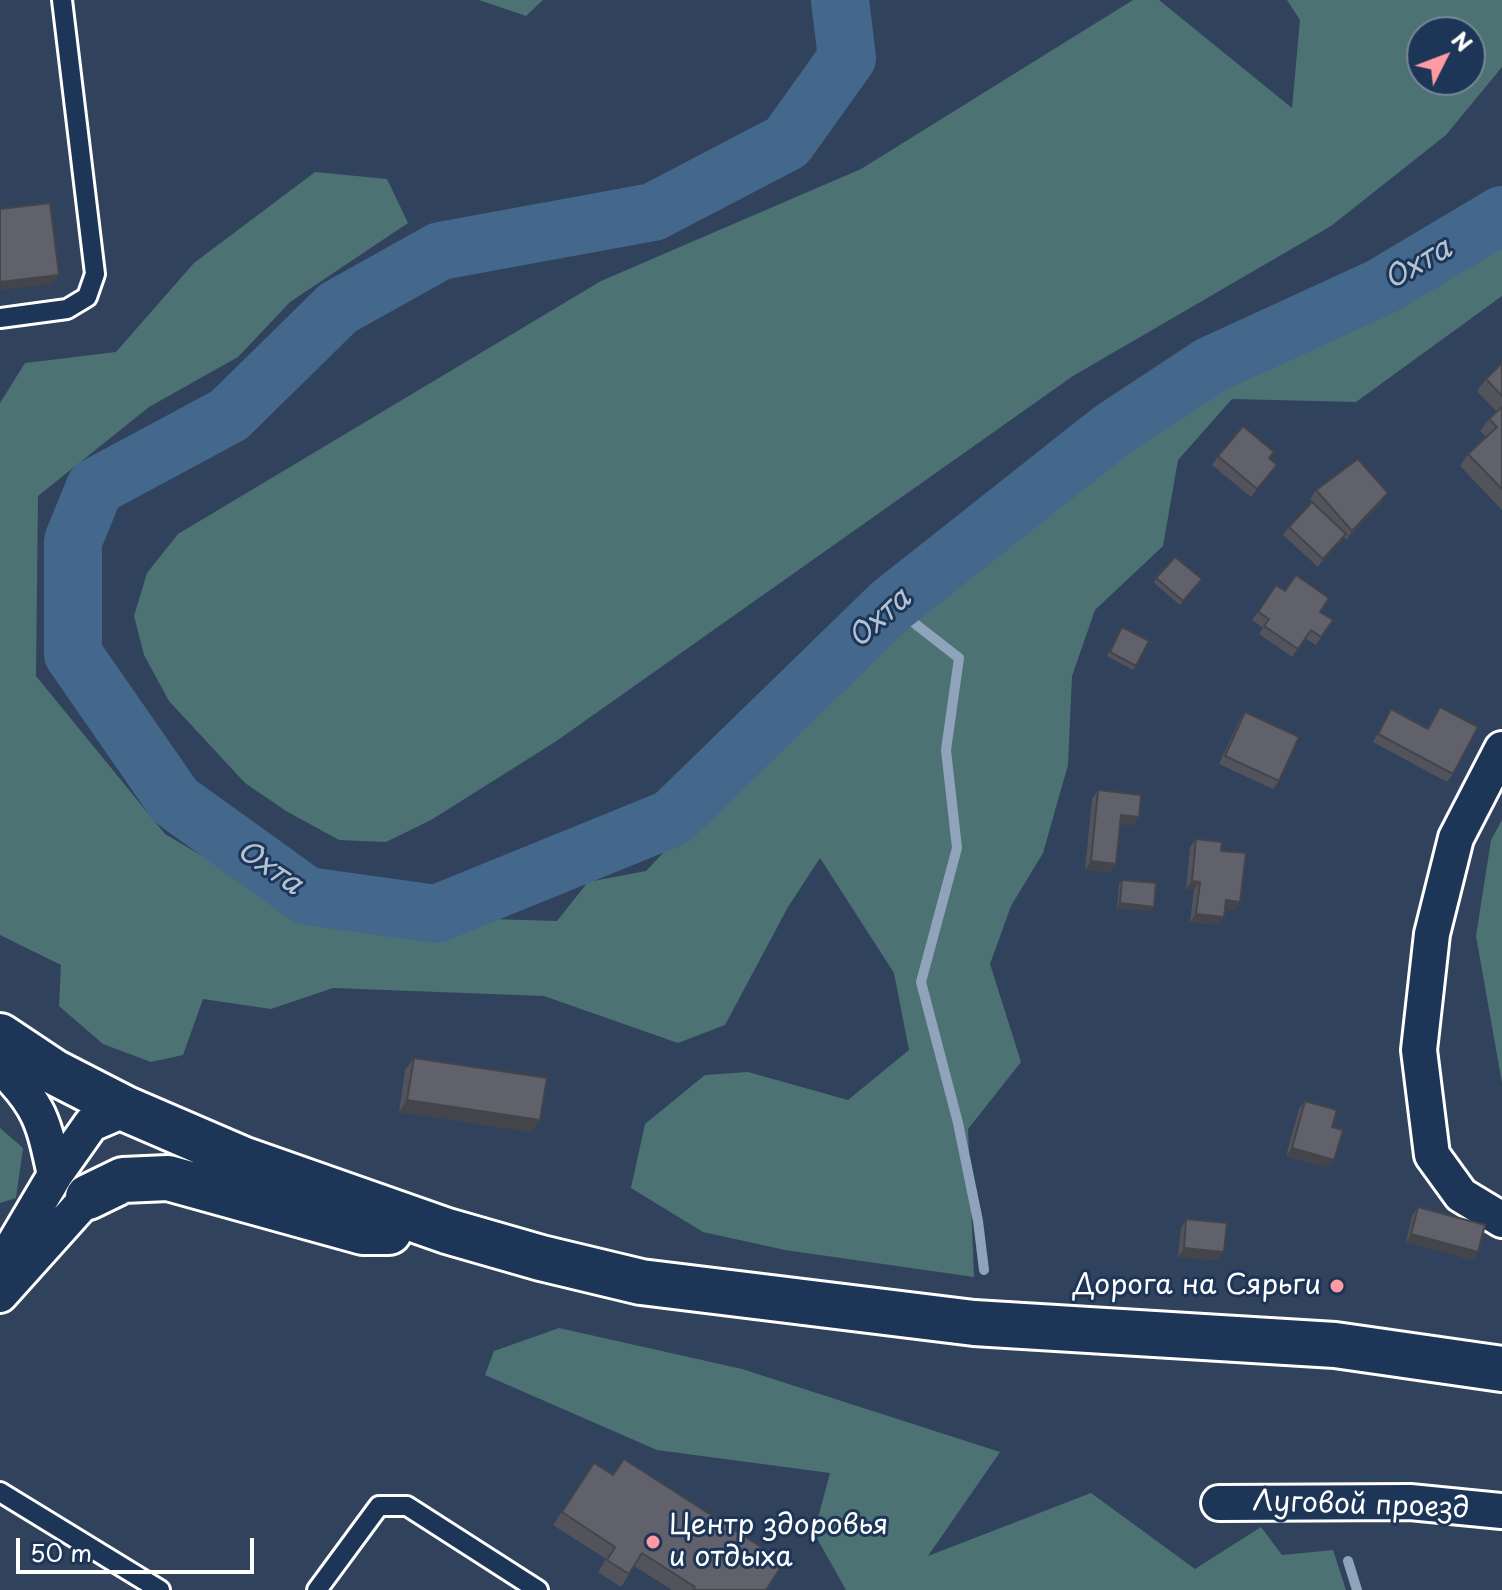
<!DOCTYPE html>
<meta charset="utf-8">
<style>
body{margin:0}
#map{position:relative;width:1502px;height:1590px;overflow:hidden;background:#31425d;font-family:"Playpen Sans",sans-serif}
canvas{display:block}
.north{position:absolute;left:1406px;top:16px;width:80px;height:80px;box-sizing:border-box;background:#1d3557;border:2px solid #77869a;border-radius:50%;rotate:48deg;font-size:22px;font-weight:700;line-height:32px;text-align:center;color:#fff}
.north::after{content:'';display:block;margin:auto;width:28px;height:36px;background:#ff9aa2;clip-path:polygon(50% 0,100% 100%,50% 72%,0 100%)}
.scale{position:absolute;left:16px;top:1538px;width:238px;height:36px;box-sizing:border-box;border:4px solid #fff;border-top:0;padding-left:10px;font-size:24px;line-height:28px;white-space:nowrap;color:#fff;-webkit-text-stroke:6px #1d3557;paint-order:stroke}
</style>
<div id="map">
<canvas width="1502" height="1590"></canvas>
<div class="north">N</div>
<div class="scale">50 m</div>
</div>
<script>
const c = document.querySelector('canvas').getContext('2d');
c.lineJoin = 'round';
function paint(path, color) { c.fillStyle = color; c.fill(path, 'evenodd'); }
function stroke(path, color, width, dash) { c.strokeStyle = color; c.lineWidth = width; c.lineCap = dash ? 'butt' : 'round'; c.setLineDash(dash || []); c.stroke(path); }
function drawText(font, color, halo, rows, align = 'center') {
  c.font = font + ' "Playpen Sans",sans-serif'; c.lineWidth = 6; c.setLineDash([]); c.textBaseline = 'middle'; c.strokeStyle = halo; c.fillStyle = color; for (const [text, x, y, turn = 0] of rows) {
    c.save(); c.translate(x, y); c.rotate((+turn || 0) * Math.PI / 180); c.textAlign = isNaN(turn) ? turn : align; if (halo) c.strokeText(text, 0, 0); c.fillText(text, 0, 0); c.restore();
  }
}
const green = new Path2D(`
 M479 0H543L526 16Z
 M1133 0H1159L1292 108 1300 20 1287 0H1502V67L1446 135 1331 226 1073 376 555 742 431 820 386 842 339 840 286 811 245 783 169 701 144 655 134 616 147 573 178 534 601 281 861 169ZM1422 32H1470V80H1422Z
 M315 172 387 179 408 223 290 302 238 357 149 407 38 496 36 676 165 834 299 913 416 931 492 919 557 921 588 882 646 871 874 630 1094 454 1502 219V296L1356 402 1232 399 1178 460 1163 546 1095 610 1072 676 1068 765 1043 853 1011 906 990 964 1021 1062 968 1129 974 1277 785 1250 703 1232 631 1188 645 1124 705 1075 748 1072 848 1100 909 1050 894 973 820 858 788 907 725 1025 678 1043 544 996 333 988 271 1009 203 999 183 1055 151 1062 103 1044 59 1006 61 965 0 935V403L25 363 116 352 194 263Z
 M1502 820V1083L1476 936 1491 840Z
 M0 1128 23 1148 16 1198 0 1203Z
 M559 1328 742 1369 1000 1452 928 1556 1091 1493 1195 1569 1261 1527 1282 1555 1333 1550 1346 1590H846L814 1533 830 1473 657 1450 485 1375 494 1351Z`);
const stream = new Path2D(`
 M891 605 959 658 946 750 957 848 921 982 958 1123 978 1221 984 1270
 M1348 1561 1357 1590`);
const river = new Path2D(`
 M840 0 847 58 787 142 653 212 440 251 338 308 229 415 95 487 73 541V654L175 801 307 896 436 914 672 818 891 605 1111 431 1211 365 1381 287 1502 215`);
const lane = new Path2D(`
 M0 318 67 309 87 297 95 274 62 0
 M0 1492 160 1590
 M317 1590 379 1506H407L538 1590`);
const street = new Path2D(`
 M1502 749 1456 838 1432 934 1419 1050 1432 1155 1461 1195 1502 1220
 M0 1066C40 1104 44 1123 55 1175
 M0 1268 55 1175 91 1124 126 1109
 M0 1295 88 1197
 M1219 1503 1410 1502 1502 1511`);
const secondary = new Path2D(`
 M0 1036 54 1072 126 1109 242 1159 447 1231 541 1258 641 1282 974 1323 1335 1345 1502 1369
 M88 1197 123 1180 168 1178 363 1232H389`);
const wall = new Path2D(`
 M1502 363V510L1460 466 1468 454 1486 437 1480 431 1489 419 1497 412 1477 391 1486 379Z
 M1218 456 1270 458 1277 465 1251 497 1212 465Z
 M1316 490 1382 502 1346 540 1344 537 1318 567 1283 535 1289 527 1320 509 1310 499Z
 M1156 578 1202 579 1180 605 1154 583Z
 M1276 585 1333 620 1316 645 1305 638 1292 657 1259 634 1263 628 1252 620Z
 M1122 627 1136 666 1133 670 1107 656Z
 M1440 707 1453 774 1447 782 1373 742 1391 709 1427 728Z
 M1245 712 1279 781 1273 789 1219 764 1239 721Z
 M1098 790 1139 817 1133 825 1120 824 1116 864 1110 872 1085 870 1092 799Z
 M1196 839 1221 851 1235 910 1225 909 1218 925 1190 922 1194 890 1186 889 1190 847Z
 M1122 880 1154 907 1151 911 1117 908 1119 884Z
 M414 1058 532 1132 399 1112 405 1070Z
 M1305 1101 1332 1127 1328 1168 1286 1156 1299 1109Z
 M1418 1207 1478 1252 1472 1260 1406 1242 1412 1216Z
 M1186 1219 1218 1260 1178 1257 1181 1228Z
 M594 1463 766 1590H672L634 1566 621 1587 598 1572 606 1559 553 1525Z`);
const shadedWall = new Path2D(`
 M59 275 53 284 0 290V282Z
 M1388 493 1382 502 1346 540 1352 531Z
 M1346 534 1341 542 1318 567 1323 559Z
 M1121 815 1139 817 1133 825 1115 824Z
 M1091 861 1116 864 1110 872 1085 870Z
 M1192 881 1200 882 1194 890 1186 889Z
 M1226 900 1240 902 1235 910 1220 908Z
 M1120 903 1154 907 1151 911 1117 908Z
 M1196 914 1224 917 1218 925 1190 922Z
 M407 1100 540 1120 532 1132 399 1112Z
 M1292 1148 1334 1160 1328 1168 1286 1156Z
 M1411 1234 1478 1252 1472 1260 1406 1242Z
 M1184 1248 1224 1252 1218 1260 1178 1257Z`);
const building = new Path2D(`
 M50 203 59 275 0 282V209Z
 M1502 363V396L1486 379Z
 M1502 407V489L1468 454 1497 427 1489 419Z
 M1243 426 1274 452 1269 458 1277 465 1257 489 1218 456Z
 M1358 459 1388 493 1352 531 1316 490Z
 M1312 502 1346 534 1323 559 1289 527Z
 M1175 557 1202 579 1183 601 1156 578Z
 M1296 575 1329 598 1320 612 1333 620 1321 637 1311 630 1298 649 1264 626 1269 619 1258 612 1276 585 1285 591Z
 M1122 627 1149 641 1136 666 1110 652Z
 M1440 707 1478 727 1453 774 1378 734 1391 709 1428 729Z
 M1245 712 1299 737 1279 781 1225 756Z
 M1098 790 1141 795 1139 817 1121 815 1116 864 1091 861Z
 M1196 839 1222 842 1221 851 1246 853 1240 902 1226 900 1224 917 1196 914 1200 882 1192 881Z
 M1122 880 1156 883 1154 907 1120 903Z
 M414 1058 547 1078 540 1120 407 1100Z
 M1305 1101 1337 1110 1332 1127 1343 1130 1334 1160 1292 1148Z
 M1418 1207 1485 1225 1478 1252 1411 1234Z
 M1186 1219 1227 1223 1224 1252 1184 1248Z
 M624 1459 784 1562 766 1590H693L695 1587 642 1553 629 1574 607 1560 615 1547 562 1512 594 1463 613 1475Z`);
const markers = [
 [1337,1286,8,"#ff9aa2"],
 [653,1542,8,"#ff9aa2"]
];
const poiNames = [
 ["Дорога на Сярьги",1321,1286],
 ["Центр здоровья",669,1526,"left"],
 ["и отдыха",669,1558,"left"]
];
const streetNames = [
 ["Луговой проезд",1361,1506,2]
];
const waterNames = [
 ["Охта",1418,265,-30],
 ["Охта",880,619,-42],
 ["Охта",269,868,35]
];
paint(green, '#4d7274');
stroke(stream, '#8fa4ba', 10);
stroke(river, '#44688c', 58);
stroke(lane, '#fff', 24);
stroke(street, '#fff', 40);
stroke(secondary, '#fff', 50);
stroke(lane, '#1d3557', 18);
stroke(street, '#1d3557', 34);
stroke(secondary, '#1d3557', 44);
paint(wall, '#53535c');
paint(shadedWall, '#44444b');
paint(building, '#61616b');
stroke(building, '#44444b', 2);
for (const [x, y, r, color] of markers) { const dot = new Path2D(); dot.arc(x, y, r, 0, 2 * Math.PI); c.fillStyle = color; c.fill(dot); stroke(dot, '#1d3557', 3); }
drawText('28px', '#fff', '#1d3557', poiNames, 'right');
drawText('28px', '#fff', '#1d3557', streetNames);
drawText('italic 30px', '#b4c3d1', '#1d3557', waterNames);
</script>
